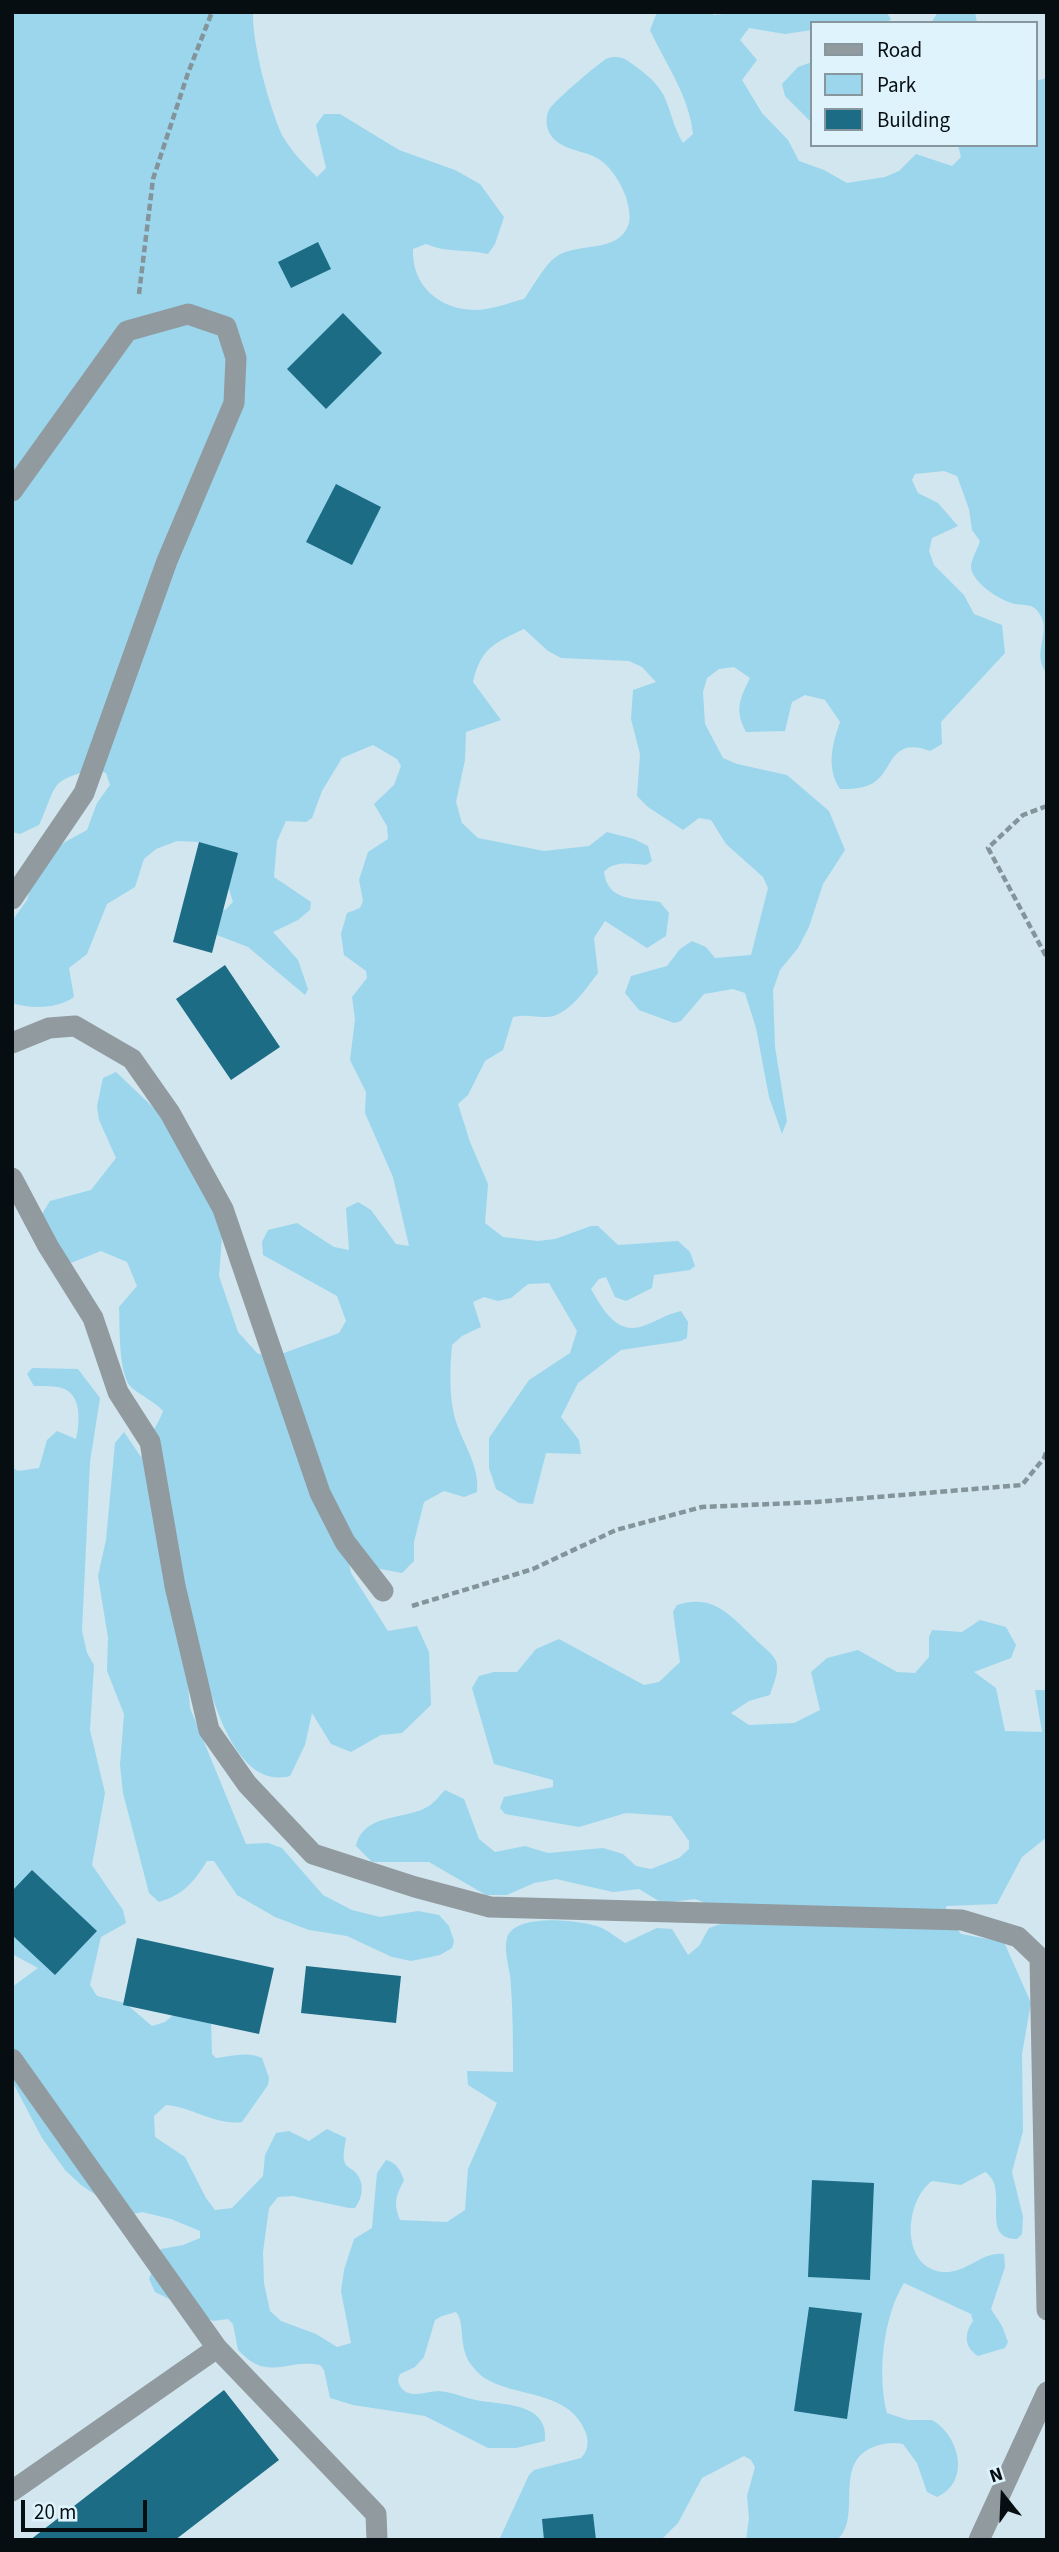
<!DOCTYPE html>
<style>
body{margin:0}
#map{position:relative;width:1059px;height:2552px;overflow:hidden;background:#d1e6ef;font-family:"Source Sans 3",sans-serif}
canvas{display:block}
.frame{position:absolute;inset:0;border:14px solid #070e11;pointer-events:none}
.legend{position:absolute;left:810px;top:21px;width:228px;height:126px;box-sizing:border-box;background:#def3fc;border:2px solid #88979e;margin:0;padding:9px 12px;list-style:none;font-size:21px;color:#070e11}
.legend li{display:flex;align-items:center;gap:14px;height:35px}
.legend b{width:35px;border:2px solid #88979e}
.north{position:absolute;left:968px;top:2461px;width:70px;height:70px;-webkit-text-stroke:5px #def3fc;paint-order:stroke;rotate:342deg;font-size:19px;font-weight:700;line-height:28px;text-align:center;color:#070e11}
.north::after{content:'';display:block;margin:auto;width:24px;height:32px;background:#070e11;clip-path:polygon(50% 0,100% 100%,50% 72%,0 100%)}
.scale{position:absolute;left:21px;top:2500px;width:126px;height:32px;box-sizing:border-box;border:4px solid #070e11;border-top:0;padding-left:9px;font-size:21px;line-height:24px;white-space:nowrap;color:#070e11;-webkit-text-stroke:5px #def3fc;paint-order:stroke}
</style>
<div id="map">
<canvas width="1059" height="2552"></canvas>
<div class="frame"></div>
<ul class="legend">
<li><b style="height:9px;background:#919a9e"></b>Road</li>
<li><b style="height:19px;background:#9bd6ed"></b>Park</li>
<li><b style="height:19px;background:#1c6c85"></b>Building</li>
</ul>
<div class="north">N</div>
<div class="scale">20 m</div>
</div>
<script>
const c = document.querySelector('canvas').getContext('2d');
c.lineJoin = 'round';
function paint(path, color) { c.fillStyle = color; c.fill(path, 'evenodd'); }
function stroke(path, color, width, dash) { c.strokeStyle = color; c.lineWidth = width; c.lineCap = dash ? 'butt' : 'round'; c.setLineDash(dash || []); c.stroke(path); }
const green = new Path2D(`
 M12 12H253C252 44 269 106 282 135 291 151 304 164 317 177L326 168 316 125 324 114H340L399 150 455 170 480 184 504 217 495 244 488 254C467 249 446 253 426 244L413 249C411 290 447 315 486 309 499 307 512 302 524 299 533 287 545 264 556 257 578 241 619 255 629 223 631 215 628 205 626 197 620 181 609 163 593 156 576 149 552 148 547 126 546 122 547 113 549 110 552 103 602 60 608 58 615 56 623 57 628 61 641 70 655 80 663 94 671 110 673 127 683 143L693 134C689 95 666 65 650 30L657 12H711L714 15 742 12H886L891 19 888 23H812V30L785 34 749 28 740 40 757 60 742 80 762 113 788 140 799 161 824 170 847 183 885 177 899 171 916 154 952 166 961 157 958 145H1036V81L1047 78V674C1030 652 1053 632 1039 613 1033 603 1025 606 1015 604 1001 601 972 583 971 567 971 560 978 548 980 541L972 530 969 509 957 476 944 471 915 474 912 480 918 493 938 503 958 526 932 538 929 551 934 565 964 595 974 614 1002 625 1005 653 941 722 942 744 930 751C889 736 894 771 873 783 863 789 851 789 840 789 826 767 832 746 840 722L825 700 805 695 792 702 785 731 746 732C734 709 740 699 750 678L734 667 719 669 707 678 703 692 705 724 723 758 737 764 787 775 829 811 845 850 823 884 809 927 798 948 780 970 773 990 775 1047 787 1121 782 1134 769 1097 756 1028 745 993 733 989 704 994 681 1021 674 1023 639 1010 625 993 631 976 667 966 680 949 692 941 706 947 715 958 751 955 768 888 763 877 726 844 711 820 699 818 683 830 648 807 637 796 640 754 631 719 633 690 656 682 642 667 629 661 561 658 548 651 524 629C494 643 481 648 473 682L501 720 466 732 465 760 456 802 462 823 478 838 544 851 589 846 607 832 634 839 648 846 652 861 646 865C632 864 614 860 604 872 608 902 634 898 660 902L669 913 666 936 647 948 605 921 594 938 598 973C586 988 569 1016 547 1017 534 1017 526 1014 513 1017L503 1050 485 1061 468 1095 458 1104 470 1142 488 1184 485 1223 503 1237 538 1241 555 1239 591 1226H598L618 1245 678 1241 690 1252 695 1266 690 1270 654 1275 652 1288 626 1301 615 1297 606 1277 599 1279 591 1289C601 1306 615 1334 640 1327 654 1323 666 1314 681 1311L688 1322 687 1338 681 1341 621 1350 578 1383 561 1417 579 1440 581 1454 546 1453 533 1504 519 1503 496 1489 489 1468V1438L529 1380 570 1353 577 1331 549 1283 528 1284 511 1298 498 1301 484 1297 473 1302 481 1327 462 1336 452 1345C450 1368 449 1392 454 1415 461 1442 480 1464 477 1492L464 1497 444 1491 424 1502 414 1542V1561L402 1573 375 1568 345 1545 351 1573 388 1631 417 1626 429 1652 431 1705 402 1733 381 1735 351 1752 331 1744 312 1713 305 1745 290 1776C235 1790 213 1698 201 1661L185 1651 190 1708 246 1844 268 1843 282 1848 323 1895 352 1910 380 1917 418 1911 439 1915 449 1926 454 1941 452 1948 440 1955 411 1961 392 1957 347 1936 309 1930 275 1917 237 1895 214 1861H207C194 1882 183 1895 159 1902L149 1893 123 1793 120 1765 124 1714 107 1671 108 1638 98 1576 106 1540 115 1443 124 1432 141 1457C145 1440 157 1428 163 1411 154 1401 143 1397 132 1388 118 1376 120 1327 119 1307L137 1286 127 1262 101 1251 63 1266 36 1224 50 1201 91 1190 116 1158 99 1120 97 1106 103 1078 116 1072 194 1146 225 1195 219 1276 238 1332 257 1353 270 1358 339 1333 346 1321 337 1296 263 1255 262 1242 268 1230 297 1223 334 1247 349 1250 346 1208 358 1202 371 1210 396 1244 409 1246 393 1177 365 1113 366 1092 350 1060 355 1019 352 997 367 978 366 971 344 955 341 934 347 913 360 908 363 901 359 880 368 852 388 839 387 826 374 804 394 785 401 766 397 759 373 745 342 758 322 791 312 818 306 822 286 821 277 841 274 877 311 902 310 910 298 920 273 932 298 960 308 989 305 995 248 947 199 928 194 906 225 910 233 902 220 860 199 842 177 841 156 849 144 859 135 887 107 904 87 954 69 968 74 997C57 1009 32 1009 12 1003V921L27 900 37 866 65 842 87 830 97 803 110 785 106 773C95 767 67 775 58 784 51 791 44 816 39 825L20 834 12 832Z
 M938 12H975L977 23H931Z
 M812 62V123L785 96 782 84 798 67Z
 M32 1368 78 1369 100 1398 90 1462 82 1631 87 1653 94 1665 90 1730 105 1793 92 1865 123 1910 126 1923 101 1937 90 1985 97 1996 125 2003 152 2026 165 2022 199 1993 211 2015 212 2054 216 2058C232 2056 248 2051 262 2058L269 2078 268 2085 242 2122C217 2126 192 2107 166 2105L154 2116 155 2137 185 2157 206 2198 215 2210 232 2208 263 2176 265 2155 276 2133 289 2131 309 2141 327 2129 346 2138C345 2145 343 2153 344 2160 345 2167 351 2168 355 2172 365 2182 363 2198 355 2208H349L293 2196 278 2197 269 2208 263 2252 264 2283 270 2311 281 2321 316 2334 337 2347 351 2343 341 2291 344 2270 354 2239 372 2228 377 2173 386 2160C397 2163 400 2170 404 2180 396 2196 393 2203 400 2220L447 2222 465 2210 468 2169 497 2103 468 2085 467 2071 513 2072C513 2044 513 2015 511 1986 511 1971 503 1953 507 1938 514 1912 584 1920 602 1928 610 1932 617 1938 625 1943L657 1928 672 1929 688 1955 699 1946 709 1928 741 1917 695 1899 662 1903 639 1889 613 1892 556 1879 534 1883 507 1895H486L429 1862H372L356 1846C364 1812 405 1821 429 1806 435 1802 440 1795 445 1790L464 1799 479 1839 495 1852 525 1846 548 1853 603 1848 623 1854 636 1866 651 1869 679 1858 689 1849V1841L671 1816 626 1813 579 1827 505 1814 500 1808 504 1797 553 1787V1780L494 1764 472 1688 479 1676 494 1672H517L536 1649 559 1639 644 1685 659 1682 680 1662 673 1612 677 1605C714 1593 731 1616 755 1639 761 1645 771 1652 775 1659 781 1670 773 1684 770 1695L749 1701 731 1713 749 1725 794 1723 820 1710 811 1672 827 1658 858 1650 897 1672 915 1673 929 1657V1637L932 1630 962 1632 980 1620 1006 1627 1016 1645 1011 1658 974 1672 996 1688 1005 1731 1042 1732 1035 1690H1047V1837L1022 1857 997 1904 946 1906 947 1917 961 1934 1004 1942 1031 2003 1022 2054 1023 2131 1012 2172 1023 2217 1022 2234 1017 2239C978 2239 1011 2188 985 2172L961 2185 932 2181C904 2201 900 2268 943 2272 966 2274 982 2251 1004 2254L1005 2267 991 2309 1002 2326 1008 2342 1005 2348 978 2356C964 2347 964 2334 973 2321L971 2314 904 2283C883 2317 877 2375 887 2413L908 2420H932C960 2436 971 2482 937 2497L927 2492 917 2463 903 2444C894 2442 885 2443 876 2446 831 2461 863 2516 838 2539L746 2540 749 2518 747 2496 755 2467 751 2460 744 2456 702 2478 678 2523 661 2540H499L529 2475 534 2470 581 2458C588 2451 589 2442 586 2433 571 2392 521 2397 490 2381 483 2378 478 2373 473 2367 457 2349 466 2323 456 2312L442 2316 435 2320 424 2357 415 2367 400 2374 398 2380C399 2385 401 2389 406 2392 416 2397 429 2391 439 2391 453 2392 467 2399 481 2401 507 2405 549 2404 545 2441L516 2448H488L425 2416 353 2405 330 2398 324 2370 320 2365C285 2358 269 2383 238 2350L233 2324 228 2319 213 2321 155 2292 149 2279 161 2249 183 2245 200 2238V2231L171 2219 142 2212 120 2217 112 2206 81 2185 65 2170 42 2138 12 2081V1987L38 1968 12 1954V1467L18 1471 39 1468 47 1440 57 1431 76 1439C80 1423 82 1394 62 1388 54 1386 43 1386 34 1386L27 1374Z`);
const building = new Path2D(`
 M318 242 331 269 291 288 278 262Z
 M343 313 382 353 326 409 287 369Z
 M336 484 381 507 352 565 306 542Z
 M199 842 238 853 212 953 173 942Z
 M225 965 280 1047 231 1080 176 999Z
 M32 1870 97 1931 55 1975 12 1935V1891Z
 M137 1938 274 1968 259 2034 123 2005Z
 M306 1966 401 1976 396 2023 301 2013Z
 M812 2180 874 2183 870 2280 808 2277Z
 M809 2307 862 2313 847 2419 794 2411Z
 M224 2390 279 2460 175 2540H30Z
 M593 2514 596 2540H544L542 2519Z`);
const path = new Path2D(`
 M139 294 153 179 188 73 212 12
 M1047 806 1023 815 988 848 1047 958
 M412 1606 533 1569 616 1530 702 1507 817 1502 1022 1485 1044 1458 1047 1450`);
const minor = new Path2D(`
 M12 491 127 331 188 314 226 327 236 358 234 403 167 561 84 793 12 899
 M12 1043 49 1028 75 1026 132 1059 170 1113 223 1209 320 1493 345 1542 383 1591
 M12 1178 48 1246 93 1318 118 1392 150 1442 175 1586 209 1730 247 1784 313 1854 415 1887 490 1907 962 1920 1018 1937 1040 1958 1047 2310
 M12 2059 217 2348 376 2514 377 2540
 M12 2491 217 2348
 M979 2540 1047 2392`);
paint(green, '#9bd6ed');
paint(building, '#1c6c85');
stroke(path, '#84949b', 4.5, [7, 3.5]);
stroke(minor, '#919a9e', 21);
</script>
